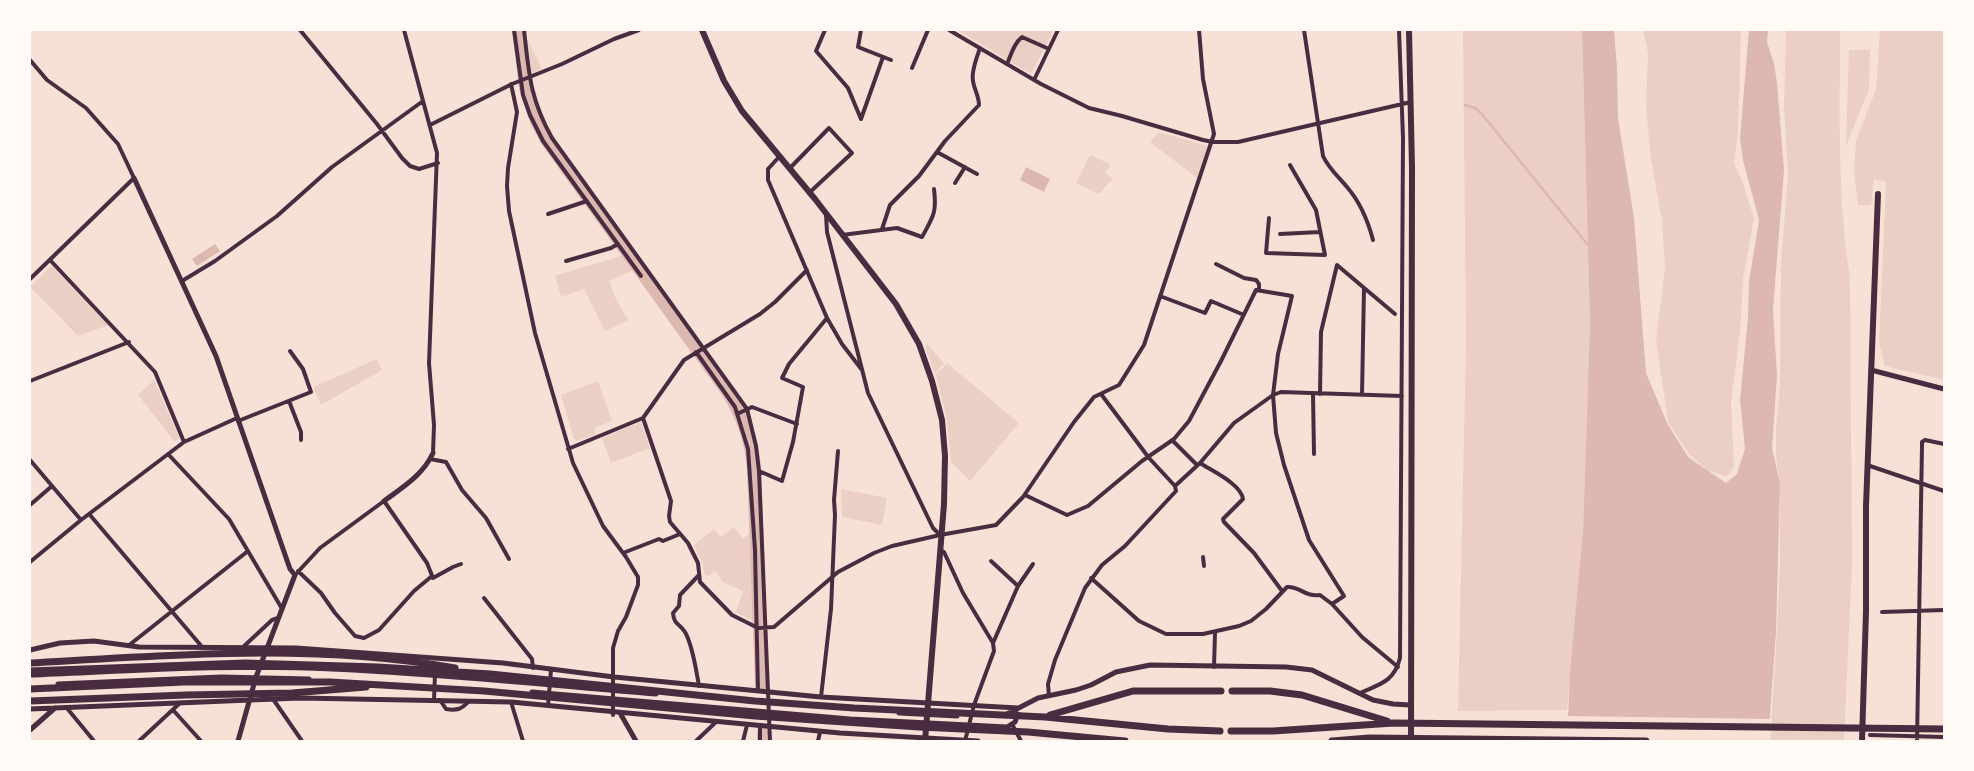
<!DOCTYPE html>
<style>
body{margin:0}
#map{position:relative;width:1974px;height:771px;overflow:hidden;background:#f7e1d7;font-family:Karla,sans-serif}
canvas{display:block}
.frame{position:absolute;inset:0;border:31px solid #fffaf5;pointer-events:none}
</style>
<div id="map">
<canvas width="1974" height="771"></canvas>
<div class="frame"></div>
</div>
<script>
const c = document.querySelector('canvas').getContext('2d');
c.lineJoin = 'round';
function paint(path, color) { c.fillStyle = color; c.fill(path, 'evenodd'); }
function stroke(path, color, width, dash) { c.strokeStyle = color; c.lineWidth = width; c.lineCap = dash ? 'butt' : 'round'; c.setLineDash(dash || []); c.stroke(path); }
const green = new Path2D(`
 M957 30H1054L1031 74Z
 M1463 30H1582L1590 322 1583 531 1567 710 1458 711 1466 342Z
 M1643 30H1741L1738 130 1734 164 1741 178 1754 218 1743 279 1740 332 1731 402 1734 466 1727 477 1707 470 1690 455 1668 422 1656 340 1665 268 1662 220 1651 160 1646 108 1648 53Z
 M1786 30H1840C1840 112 1837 196 1850 277L1852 564 1844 741H1770L1777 632 1780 561V483L1776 457V428L1780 387 1781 262 1788 175 1784 106Z
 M1880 30H1944V380L1885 366 1879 343 1886 182 1874 179 1871 205H1858L1854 170 1856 141 1876 89Z
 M528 40 542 69 531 73Z
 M1849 50H1870L1869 89 1846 146Z
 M1159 132 1208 146 1197 178 1150 142Z
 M1090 155 1110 164 1105 173 1113 178 1099 194 1076 183Z
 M624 255 634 270 609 281 615 297 628 320 605 331 584 289 561 297 555 276Z
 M50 267H53L108 325 78 336 30 287Z
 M927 344 944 363 935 374 926 349Z
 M377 359 382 370 321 405 313 387Z
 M947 363 1019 423 970 481 951 462 947 420 936 375Z
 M154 380 179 437 175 442 138 395Z
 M598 381 612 421 594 428 596 434 577 441 574 439 561 395Z
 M641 422 650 448 611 463 602 438Z
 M841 489 887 498 882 525 842 517Z
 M734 527 743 539 751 532 754 622 736 612 743 591 723 582 715 571 709 576 705 575 702 562 694 545 714 529 721 537Z`);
const water = new Path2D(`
 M1582 30H1614L1617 68 1618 118 1634 218 1646 373 1667 423 1688 457 1726 483 1737 474 1745 449 1740 400 1748 318 1749 282 1759 220 1743 160 1740 138 1749 30H1768L1767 42 1774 63 1777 83 1784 170 1773 309 1777 376 1772 448 1780 483 1776 632 1768 741H1567L1570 672 1583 531 1590 323Z
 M1026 167 1050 179 1044 192 1020 180Z
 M215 244 220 251 197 266 192 259Z`);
const pier = new Path2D(`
 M1566 716 1772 719 1770 741H1565Z`);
const stream = new Path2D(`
 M1465 105 1475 108 1481 113 1588 245`);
const river = new Path2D(`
 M519 30 526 88 537 121 547 140 727 390C743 415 752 439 754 469L762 686
 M764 732V741`);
const minor = new Path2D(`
 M300 30 377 124 402 158 410 166 419 169 438 163
 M404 30 437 153 429 363 434 425 433 453
 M514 30 523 95 530 115 543 141 641 276
 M524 30C529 74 530 99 552 138L747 409 756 446 759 471 770 741
 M825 30 816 51 848 88 861 119
 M861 30 858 47 891 60
 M949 30 1041 84 1089 108 1122 116 1203 140 1213 142H1238L1411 102
 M1304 30 1323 156C1329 169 1338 176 1347 187 1360 202 1368 221 1373 240
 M30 60 47 80 86 108 118 144 134 178 30 279
 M1007 64C1011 55 1014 43 1022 37L1049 49
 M912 68 928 30
 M1034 80 1058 30
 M511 84 517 112 508 168 507 186 509 211 535 333 573 463 603 526 626 557 638 577V585L626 617 618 631 613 648V715
 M861 119 883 57
 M430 125 512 84 562 64 614 39 639 30
 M937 152 977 174
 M779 157 768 169V180L827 318 842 344 862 370
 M790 168 829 128 852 153 809 193
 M955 183 965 167
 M548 214 587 201
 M826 215 827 232 868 393 933 528 940 535
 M1269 218 1266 253 1325 255 1316 210 1290 165
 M882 229 890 205 919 176 945 141 979 105C979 96 974 89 973 81 971 71 977 57 980 48
 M1280 234 1320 232
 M842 235 897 228 922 237C933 217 937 213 934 189
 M50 260 155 372 184 442
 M566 261 611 248 618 244
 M1216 264 1244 278 1256 280 1259 284V290
 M182 281 215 261 277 216 332 167 423 101
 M1160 296 1205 313 1211 301 1244 315
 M696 352 735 407 748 449 755 550 758 691
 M30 381 129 342
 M1101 394 1149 458 1175 486
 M1313 394 1314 454
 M1320 394 1321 332 1337 265 1395 314
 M1362 395 1364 288
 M289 401 301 432V440
 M737 414 752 407 797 424
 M643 418 671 501 669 516 670 522 688 543 698 563 700 582 732 615 758 628 774 627 838 572 874 553 892 546 940 535 996 525 1023 497 1074 422 1094 397 1119 385 1144 345 1214 134 1203 79 1199 30
 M238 421 311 392 303 369 290 351
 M1172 440 1197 465
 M568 449 643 418 684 360 760 314 775 302 807 270
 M168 454 229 519 281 607
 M430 459 446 462 462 490 486 518 509 559
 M30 460 81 520
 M1200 463C1212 471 1241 484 1243 499L1223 519 1224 522 1254 553 1282 591
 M1867 465 1944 491
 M759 471 782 481 793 442 803 387 782 378 789 364 827 318
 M1025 495 1067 515 1088 506 1142 461 1174 439 1189 421 1221 361 1256 290 1292 296 1278 354 1273 395 1276 433 1284 465 1309 540 1344 596 1332 604 1362 637 1398 667
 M30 505 52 486
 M90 515 203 648
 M940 550 944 552 963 593 993 643 994 651 974 705 965 741
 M623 553 659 539 663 541 680 534
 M1203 557 1204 566
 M991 561 1018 586
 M30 562 81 520 184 442 237 418
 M298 571 321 593 335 613 355 636 364 638 379 630 414 591 432 576
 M295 575 320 548 384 501 427 563 433 578 453 567 461 564
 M1091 578 1139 621 1166 634H1203L1239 626 1251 621 1266 609 1287 587C1300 586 1304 597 1320 595L1332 604
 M484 598 532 659 533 668
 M1882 612 1944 610
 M993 643 1018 586 1033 564
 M128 646 248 551
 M242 648 272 620 278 618
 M1214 667 1215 633
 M699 686C696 670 693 646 685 632 679 623 674 625 673 613L679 606 680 595 699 575
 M1360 693C1380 684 1394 682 1400 658L1403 138 1399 30
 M1049 696 1048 684 1055 660 1085 588 1102 565 1125 546 1176 491 1175 486 1200 463 1234 423 1273 395 1281 392 1402 396
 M821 697 831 609 835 515 834 500 838 451
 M273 699 302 741
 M434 700 435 674
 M440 700 446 709C457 711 462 709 469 701
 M511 702 523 741
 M548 706 551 670
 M66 707 94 741
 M173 710 201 741
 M1012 724 1021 741
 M760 726V741
 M1870 735 1944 737
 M139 741 180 703
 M696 741 716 722
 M743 741 747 725
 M818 741 820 732
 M1917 741 1922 446V442L1925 440 1944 444`);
const tertiary = new Path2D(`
 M134 178 216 356 290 569 295 575 256 677 238 741
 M1871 370 1944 389
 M384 501C403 487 423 475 433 453
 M30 650 60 643 94 641 139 647 296 648 503 663 614 677 821 697 1018 708
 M30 675C130 671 231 664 332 669 440 674 548 685 656 694
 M58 684 221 677 309 679
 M532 692 850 719 1007 727 1015 722 1018 714
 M30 709 300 698 511 702 840 733 978 741
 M620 713 636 741
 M899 713 957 716
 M1005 715 1038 698 1076 690 1091 685 1116 672 1150 665 1286 667 1312 670 1373 700 1393 704 1410 705
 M30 730 55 708`);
const primary = new Path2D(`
 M1409 30 1412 168 1411 741
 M1862 741 1866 611V506L1878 194`);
const trunk = new Path2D(`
 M702 30 724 81 742 111 815 199 896 304 919 344 932 381 942 420 945 456 944 504 925 741`);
const motorway = new Path2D(`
 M30 663C171 655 315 643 455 668
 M30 671 245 663 378 667 490 674 755 701 854 708 1045 717 1168 729 1220 731
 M30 689 184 682H330L484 691 755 716 919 727 1028 732 1125 741
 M1232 691H1270L1302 695 1387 721
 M30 701 186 695 292 693 366 687
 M1050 715 1133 691H1221
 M1231 731H1273L1394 723 1944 729
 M1332 741 1369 738 1646 741`);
paint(green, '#ebcfc5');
paint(water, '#dcb8b0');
paint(pier, '#f7e1d7');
stroke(stream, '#dcb8b0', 2.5);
stroke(river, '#dcb8b0', 14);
stroke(minor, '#4a2c40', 4);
stroke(tertiary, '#4a2c40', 5);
stroke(primary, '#4a2c40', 6);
stroke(trunk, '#4a2c40', 6);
stroke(motorway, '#4a2c40', 7);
</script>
